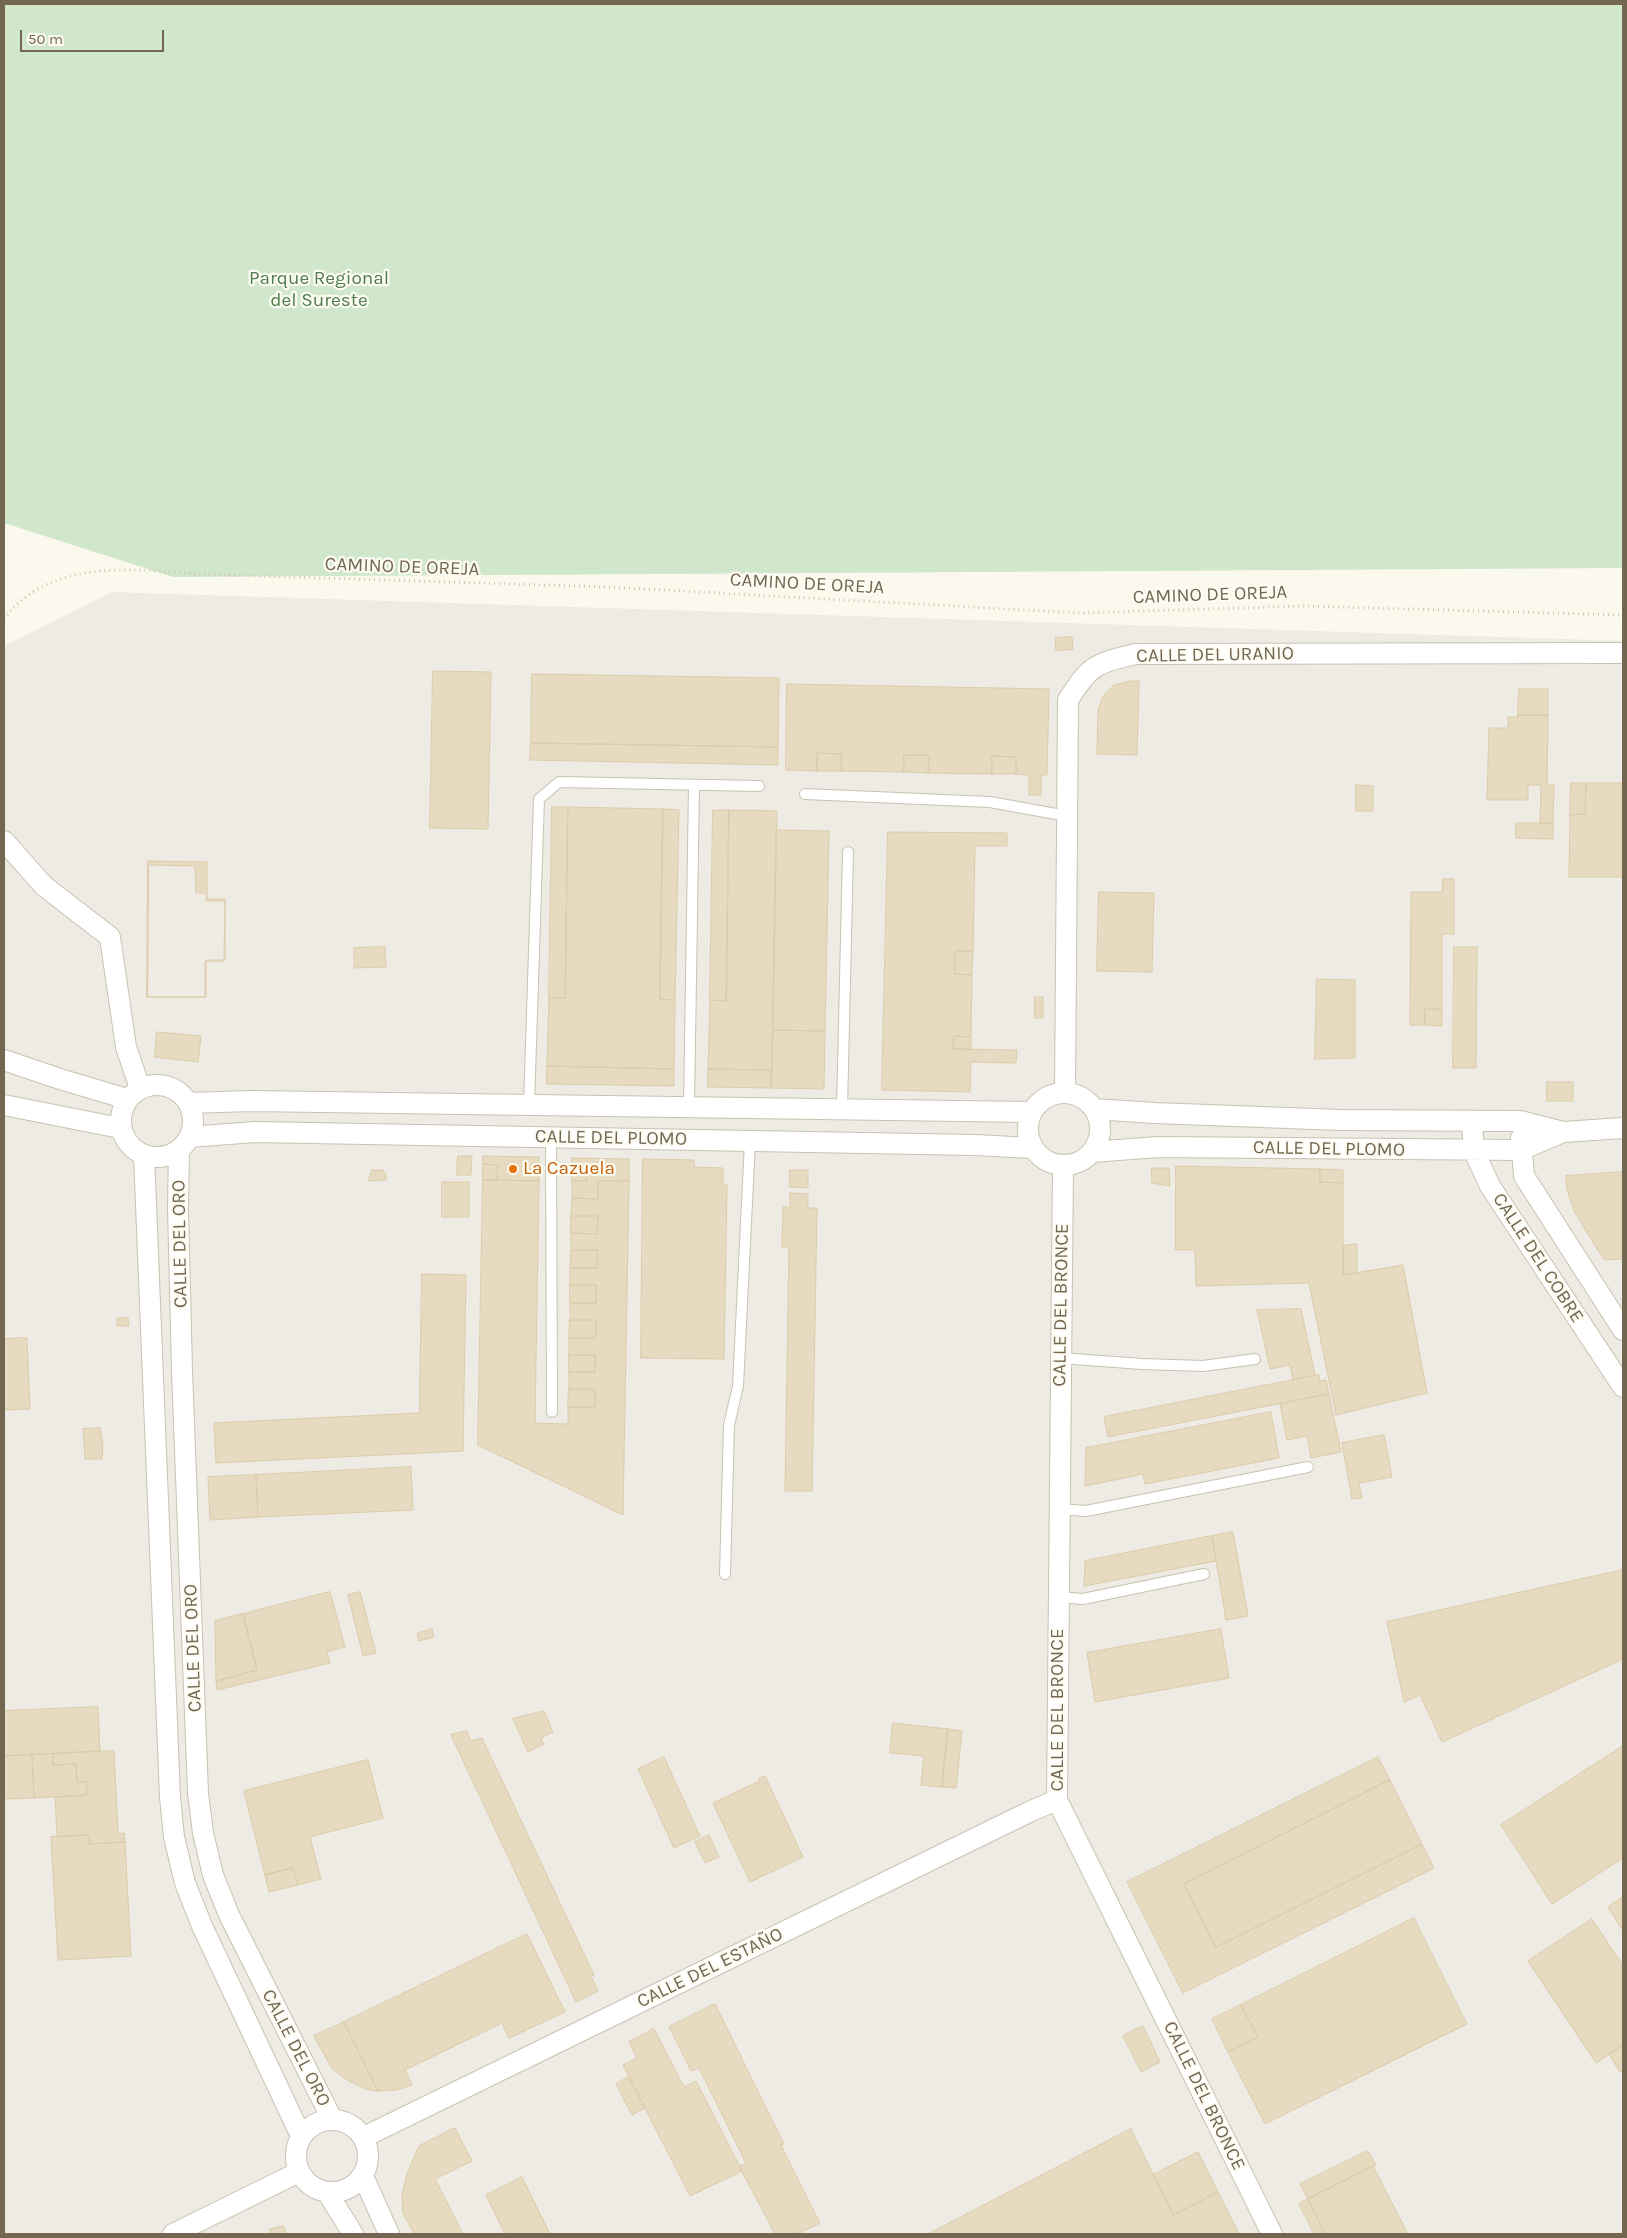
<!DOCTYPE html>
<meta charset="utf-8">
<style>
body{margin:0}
#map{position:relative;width:1627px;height:2238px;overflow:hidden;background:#fbf9ed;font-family:Karla,sans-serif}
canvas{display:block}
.frame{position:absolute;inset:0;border:5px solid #736752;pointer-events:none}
.scale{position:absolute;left:20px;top:30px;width:144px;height:22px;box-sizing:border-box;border:2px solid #736752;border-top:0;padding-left:6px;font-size:15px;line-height:18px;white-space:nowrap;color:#736752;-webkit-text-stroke:4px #fdfcf3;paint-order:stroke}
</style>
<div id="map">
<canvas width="1627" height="2238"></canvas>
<div class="frame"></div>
<div class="scale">50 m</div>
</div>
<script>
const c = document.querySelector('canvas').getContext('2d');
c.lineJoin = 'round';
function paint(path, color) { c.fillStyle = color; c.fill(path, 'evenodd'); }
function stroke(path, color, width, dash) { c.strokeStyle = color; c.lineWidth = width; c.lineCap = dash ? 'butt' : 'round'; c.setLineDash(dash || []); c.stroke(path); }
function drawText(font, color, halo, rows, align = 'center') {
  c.font = font + ' Karla,sans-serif'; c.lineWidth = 4.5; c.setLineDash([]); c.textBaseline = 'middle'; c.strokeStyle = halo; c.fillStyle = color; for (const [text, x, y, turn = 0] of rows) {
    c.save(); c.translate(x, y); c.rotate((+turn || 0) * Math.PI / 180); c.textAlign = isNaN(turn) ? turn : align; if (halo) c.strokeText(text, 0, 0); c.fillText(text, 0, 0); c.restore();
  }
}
const industrial = new Path2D(`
 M112 592 1623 641V2234H4V656L6 645Z`);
const green = new Path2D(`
 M4 4H1623V568L173 577 4 523Z`);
const building = new Path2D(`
 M1072 637 1073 649 1056 651 1055 638Z
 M433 671 491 672 488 829 430 828Z
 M532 674 779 678 778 747 531 743Z
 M1131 681H1139L1137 755 1097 754 1098 710 1103 696 1114 685Z
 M787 684 1049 689 1047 775H1041V795H1029V775L1016 774V757L992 756V774L928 773 929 755H904V772L841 771 842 754 817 753V771L786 770Z
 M1519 689H1548V715H1518Z
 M1518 715H1548L1547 785H1554L1553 823H1540L1541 785H1528V800H1487L1489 728H1508V717H1518Z
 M531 743 778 747V765L530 760Z
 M817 753 842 754 841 771H817Z
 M904 755H929L928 773 904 772Z
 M992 756 1016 757V774H992Z
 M1571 783H1586L1585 814 1570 815Z
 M1586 783H1623V877H1569L1570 815 1585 814Z
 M1356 785 1373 786V811H1356Z
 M552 807H568L565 998H549Z
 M568 807 663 809 660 999 675 1000 674 1069 547 1066 549 998H565Z
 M663 809 679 810 675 1000 660 999Z
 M713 810H729L726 1001 710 1000Z
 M729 810 777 811 772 1070 708 1069 710 1000 726 1001Z
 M1516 823H1553V839L1516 838Z
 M776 830 829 831 825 1031 773 1030Z
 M888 832 1007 833V846H975L973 951H955V974L972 975 971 1037 954 1036 953 1049 1017 1050 1016 1063 971 1062 970 1092 882 1090Z
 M148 861 207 862V899H225V960H206V997H147Z
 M149 865 195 866 196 893H206V901H225L224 961H205V997H148Z
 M1443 879H1454V934H1442V1009H1425V1025H1410L1411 892H1442Z
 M1099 892 1154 893 1152 972 1097 971Z
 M385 947 386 967 354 968V948Z
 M1454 947H1477L1476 1068H1453Z
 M955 951H973L972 975 955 974Z
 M1317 979 1355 980V1058L1315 1059Z
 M1035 997H1043V1018H1035Z
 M1425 1009H1442V1026L1425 1025Z
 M773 1030 825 1031 824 1089 771 1088Z
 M157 1032 201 1036 198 1062 155 1057Z
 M954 1036 971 1037V1049H953Z
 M547 1066 674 1069V1086L547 1084Z
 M708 1069 772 1070 771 1088 708 1087Z
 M1547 1082H1573V1101H1547Z
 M458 1156H472L471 1175H457Z
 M483 1156 539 1157V1181L497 1180 498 1165 483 1164Z
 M572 1158 629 1159V1181H598V1199L572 1198V1181H587V1166H572Z
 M643 1159 694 1160V1167L723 1168V1185H727L724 1359 641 1358Z
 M483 1164 498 1165 497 1180H483Z
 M572 1166H587V1181H572Z
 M1176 1166 1320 1169V1182L1343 1183V1275L1403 1265 1427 1393 1336 1415 1309 1283 1196 1286 1195 1250H1176Z
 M1152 1168H1169L1170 1186 1152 1183Z
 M1320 1169 1343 1170V1183L1320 1182Z
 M372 1170H383L386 1175V1180L369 1181Z
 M790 1170H808V1188L790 1187Z
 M1623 1172V1259L1604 1260 1574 1211 1567 1189 1566 1176Z
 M483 1180 539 1181 535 1423 568 1424V1407H595V1389H569V1372H595V1355H569V1338H596V1320H570V1303H596V1285H570V1268H597V1250L571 1251V1233L597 1234 598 1216H571L572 1198 598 1199V1181H629L623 1515 478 1445Z
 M442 1182H469V1217H442Z
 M790 1193 808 1194V1208H817L812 1491H785L789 1247H782L783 1207H790Z
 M571 1216H598L597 1234 571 1233Z
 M1357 1244V1273L1343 1275V1246Z
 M597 1250V1268H570L571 1251Z
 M422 1274 466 1275 463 1451 216 1463 214 1423 419 1413Z
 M570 1285H596V1303H570Z
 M1301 1309 1315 1375 1293 1380 1290 1365 1270 1369 1257 1310Z
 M128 1318 129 1326H117V1319Z
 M570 1320H596V1338H569Z
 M27 1338 30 1409 4 1410V1339Z
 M569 1355H595V1372H569Z
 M1319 1375 1320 1381 1326 1380 1329 1394 1108 1437 1104 1417Z
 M569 1389H595V1407H568Z
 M1329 1394 1341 1452 1311 1458 1307 1436 1287 1440 1280 1404Z
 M1271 1412 1279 1458 1145 1484 1143 1474 1085 1486 1086 1448Z
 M100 1428 103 1445 102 1459H85L83 1429Z
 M1384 1435 1392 1477 1359 1483 1362 1498 1352 1499 1342 1443Z
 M411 1467 413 1510 258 1517 256 1475Z
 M256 1475 258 1517 210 1520 208 1477Z
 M1233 1532 1248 1616 1226 1620 1212 1536Z
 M1212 1536 1216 1561 1084 1586 1085 1561Z
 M1623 1570V1659L1442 1742 1420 1695 1404 1702 1387 1622Z
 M330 1592 345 1647 327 1652 330 1663 217 1690 216 1681 257 1670 243 1614Z
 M360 1592 376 1653 363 1656 348 1595Z
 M243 1614 257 1670 216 1681 215 1621Z
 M432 1629 434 1637 419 1641 417 1634Z
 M1221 1629 1229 1678 1095 1702 1087 1653Z
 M98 1707 100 1751 4 1756V1711Z
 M544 1711 553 1732 541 1738 544 1744 528 1752 513 1719Z
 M893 1723 948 1729 942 1787 921 1785 924 1756 890 1753Z
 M948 1729 962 1731 956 1788 942 1787Z
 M467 1731 471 1741 482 1738 594 1975 591 1976 598 1991 576 2002 451 1735Z
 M1623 1746V1858L1552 1904 1501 1825Z
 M100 1751H114L118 1834 124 1833 125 1842 89 1844V1835L57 1837 55 1797 87 1795 86 1782H77L76 1764 53 1765V1754Z
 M53 1754V1765L76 1764 77 1782H86L87 1795 34 1798 32 1755Z
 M32 1755 34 1798 4 1799V1756Z
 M664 1757 700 1836 674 1848 638 1769Z
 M1378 1757 1390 1780 1184 1884 1216 1947 1422 1844 1434 1868 1183 1993 1127 1882Z
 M368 1760 383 1818 310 1837 321 1879 298 1885 293 1868 265 1875 244 1791Z
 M765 1776 803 1857 750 1882 713 1803 760 1781 759 1779Z
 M1390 1780 1422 1844 1216 1947 1184 1884Z
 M89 1835V1844L125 1842 131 1956 58 1960 51 1837Z
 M709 1835 719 1857 705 1863 695 1842Z
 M293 1868 298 1885 269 1892 265 1875Z
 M1623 1897V1931L1608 1907Z
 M1414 1918 1467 2024 1265 2124 1228 2052 1258 2037 1241 2005Z
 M1592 1919 1623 1966V2045L1596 2063 1528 1961Z
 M527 1934 565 2012 509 2038 502 2023 405 2070 412 2085 396 2090 378 2091 344 2022Z
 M715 2004 784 2144 781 2145 820 2223 797 2234H775L739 2166 746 2163 699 2068 691 2071 669 2027Z
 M1241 2005 1258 2037 1228 2052 1212 2019Z
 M344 2022 378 2091 365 2089 345 2079 331 2067 314 2036Z
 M1143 2026 1160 2062 1141 2072 1123 2036Z
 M654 2029 684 2087 696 2081 742 2171 690 2196 623 2065 637 2058 629 2042Z
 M1623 2045V2070L1620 2072 1609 2054Z
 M629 2077 645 2108 632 2115 616 2084Z
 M455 2128 472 2161 435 2179 463 2234H414L403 2213 402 2195 407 2173 419 2146Z
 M1131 2129 1173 2215 1218 2192 1239 2234H928Z
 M1368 2151 1376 2165 1308 2199 1300 2184Z
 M1198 2152 1218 2192 1173 2215 1153 2175Z
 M1373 2166 1408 2234H1325L1308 2199Z
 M522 2177 550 2234H505L486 2195Z
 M1308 2199 1325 2234H1314L1299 2204Z
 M284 2226 286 2234H271L270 2229Z`);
const path = new Path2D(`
 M4 619C48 560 130 568 195 574L609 587 1080 613 1304 606 1623 615`);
const lane = new Path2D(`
 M805 794 990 802 1067 816
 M529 1105 539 799 559 782 759 786
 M689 1107 694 786
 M842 1109 848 852
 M551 1137 552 1412
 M1060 1358 1142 1364 1203 1366 1255 1359
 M1059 1509 1086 1511 1308 1467
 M725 1574 729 1425 738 1386 750 1141
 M1058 1597 1083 1599 1204 1574`);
const street = new Path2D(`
 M4 841 44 886 110 937 126 1047 140 1088
 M4 1060 60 1079 127 1099
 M121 1121a36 36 0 1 1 72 0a36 36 0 1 1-72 0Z
 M1065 1092 1068 700C1091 664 1095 664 1135 654L1623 653
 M1028 1129a36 36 0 1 1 72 0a36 36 0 1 1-72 0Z
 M189 1103 250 1101 1031 1112
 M4 1105 120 1128
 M1094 1109 1155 1113 1341 1120 1520 1121 1563 1132 1623 1128
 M1472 1122 1474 1151 1490 1186 1623 1387
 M189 1137 255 1132 975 1145 1032 1148
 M1521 1138 1524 1176 1623 1330
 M179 1149 178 1209 182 1371 198 1793 203 1833 213 1875 229 1915 332 2119
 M1092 1152 1158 1147 1521 1150 1563 1132
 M144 1155 170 1797 174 1837 185 1883 202 1926 301 2136
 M1063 1166 1057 1800 1272 2234
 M296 2156a36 36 0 1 1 72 0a36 36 0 1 1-72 0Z
 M364 2137 1029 1812 1057 1800
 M363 2176 389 2234
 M327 2192 353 2234
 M173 2234 299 2172`);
const markers = [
 [513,1169,5,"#e8710a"]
];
const parkNames = [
 ["Parque Regional",319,279],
 ["del Sureste",319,301]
];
const streetNames = [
 ["CAMINO DE OREJA",402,567,2],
 ["CAMINO DE OREJA",807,584,3],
 ["CAMINO DE OREJA",1210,595,-2],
 ["CALLE DEL URANIO",1215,655,-1],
 ["CALLE DEL PLOMO",611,1138,1],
 ["CALLE DEL PLOMO",1329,1149,1],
 ["CALLE DEL ORO",180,1244,-91],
 ["CALLE DEL COBRE",1538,1258,57],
 ["CALLE DEL BRONCE",1061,1305,-89],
 ["CALLE DEL ORO",193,1648,-92],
 ["CALLE DEL BRONCE",1058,1710,-90],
 ["CALLE DEL ESTAÑO",710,1968,-26],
 ["CALLE DEL ORO",296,2048,63],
 ["CALLE DEL BRONCE",1204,2096,64]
];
const foodNames = [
 ["La Cazuela",523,1169]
];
paint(industrial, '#edebe4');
paint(green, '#d0e7cc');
paint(building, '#e6dac1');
stroke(building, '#dca', 1);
stroke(lane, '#c9c2b0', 12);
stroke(street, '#c9c2b0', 22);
stroke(path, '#d2c5aa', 3, [1, 4]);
stroke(lane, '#fff', 10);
stroke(street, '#fff', 20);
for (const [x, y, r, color] of markers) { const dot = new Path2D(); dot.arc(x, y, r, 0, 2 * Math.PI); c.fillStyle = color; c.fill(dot); stroke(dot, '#fdfcf3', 2); }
drawText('19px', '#507d4e', '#fdfcf3', parkNames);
drawText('19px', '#736752', '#fdfcf3', streetNames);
drawText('19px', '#c56008', '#fdfcf3', foodNames, 'left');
</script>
